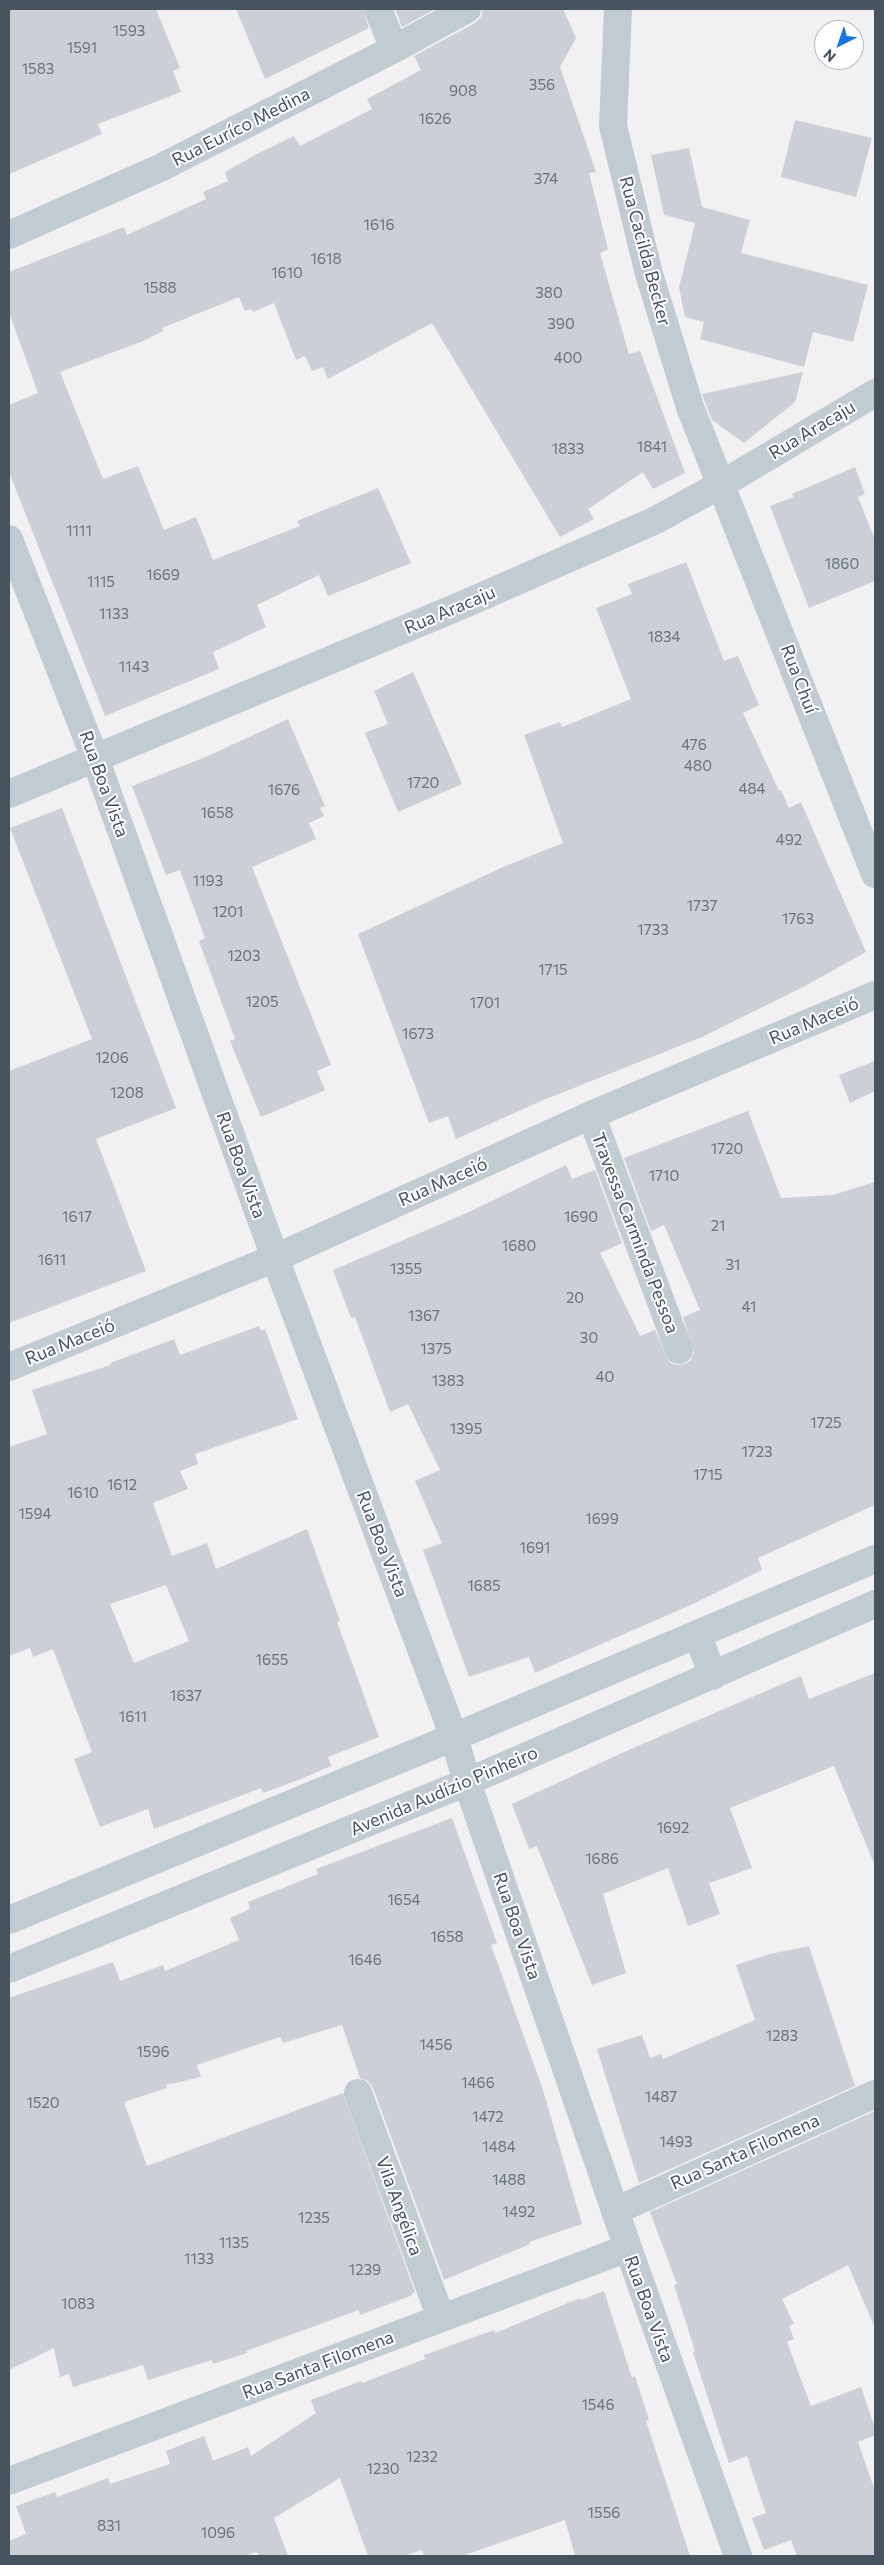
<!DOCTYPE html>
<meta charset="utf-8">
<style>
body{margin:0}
#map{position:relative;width:884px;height:2565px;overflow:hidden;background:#f2f0f0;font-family:Commissioner,sans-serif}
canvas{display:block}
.frame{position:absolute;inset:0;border:10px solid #47545e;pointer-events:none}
.north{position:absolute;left:814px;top:20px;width:50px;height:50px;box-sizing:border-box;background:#fff;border:1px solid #b5bbbf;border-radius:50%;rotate:221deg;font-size:14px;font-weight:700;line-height:20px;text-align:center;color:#47545e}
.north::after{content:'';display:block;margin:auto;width:18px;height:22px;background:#1575e7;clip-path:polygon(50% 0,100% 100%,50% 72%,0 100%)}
</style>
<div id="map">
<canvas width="884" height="2565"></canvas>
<div class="frame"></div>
<div class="north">N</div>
</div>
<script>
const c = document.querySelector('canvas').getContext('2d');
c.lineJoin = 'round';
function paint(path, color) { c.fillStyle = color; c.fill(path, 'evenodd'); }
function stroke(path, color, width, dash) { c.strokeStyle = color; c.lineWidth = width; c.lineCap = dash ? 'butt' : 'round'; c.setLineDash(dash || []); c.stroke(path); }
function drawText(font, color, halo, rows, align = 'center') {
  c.font = font + ' Commissioner,sans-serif'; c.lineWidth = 4; c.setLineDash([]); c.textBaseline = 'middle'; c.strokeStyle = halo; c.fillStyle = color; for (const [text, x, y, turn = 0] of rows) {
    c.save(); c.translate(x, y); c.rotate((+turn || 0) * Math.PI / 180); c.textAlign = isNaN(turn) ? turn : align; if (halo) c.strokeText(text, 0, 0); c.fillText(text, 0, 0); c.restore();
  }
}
const building = new Path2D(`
 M9 9H156L180 68 173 71 181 92 98 124 102 134 9 174Z
 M236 9H363L369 28 265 79Z
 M395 9H435L402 27Z
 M483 9H563L576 38 560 67 596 172 589 173 608 249 600 253 629 354 640 351 685 473 653 489 643 472 588 509 594 519 560 537 432 323 328 379 323 367 312 371 305 356 296 360 274 303 253 312 252 309 245 311 239 297 162 328 163 331 141 342 60 372 103 479 138 466 164 530 196 517 213 560 300 526 297 521 378 488 411 563 328 596 319 575 257 605 266 627 213 652 219 669 105 716 9 472V405L38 393 10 315 9 272 124 227 127 235 206 199 203 192 228 181 225 172 255 155 294 136 300 146 372 109 367 99 421 70 414 56 475 23 481 17Z
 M795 120 872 138 856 197 781 177Z
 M689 148 702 207 750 220 741 253 868 285 853 342 813 332 804 367 700 339 704 322 685 317 679 287 695 223 664 215 651 155Z
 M803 372 795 402 744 443 712 420 702 394Z
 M855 467 865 494 858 497 875 540V581L809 608 770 506 794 497 792 494Z
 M686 562 724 661 738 656 759 705 743 713 779 791 781 790 789 808 801 802 866 952 805 986 702 1037 541 1101 456 1139 448 1116 429 1123 358 934 503 867 563 843 524 735 560 722 562 727 631 699 596 608 632 594 628 584Z
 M413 672 462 784 398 812 365 733 388 724 374 691Z
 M288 719 325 806 320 808 324 816 309 823 316 839 252 867 331 1065 317 1071 325 1090 261 1117 230 1041 235 1039 199 941 205 938 180 870 166 875 132 786 208 756Z
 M62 808 176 1108 96 1139 146 1271 9 1323V1071L92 1039 10 828Z
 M875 1061V1091L850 1103 839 1075Z
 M748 1111 781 1198 833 1195 875 1182V1505L758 1558 762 1570 693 1604 535 1673 529 1657 469 1677 423 1550 442 1543 415 1481 440 1470 408 1404 390 1412 355 1317 351 1318 333 1270 469 1212 566 1165 572 1179 595 1170 622 1243 600 1253 640 1336 655 1330 669 1362 676 1365 685 1364 691 1360 694 1352 683 1317 700 1310 664 1225 651 1231 624 1158Z
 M259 1326 261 1331 265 1329 298 1419 195 1454 198 1464 180 1471 188 1489 153 1503 172 1556 207 1543 216 1569 307 1529 340 1621 337 1622 379 1737 328 1757 331 1766 301 1779 263 1793 261 1788 154 1829 148 1809 100 1827 74 1759 92 1752 53 1649 33 1657 30 1648 9 1656V1447L47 1434 32 1390 111 1365 110 1363 174 1339 180 1355ZM166 1585 189 1641 134 1663 110 1604Z
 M875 1673V1866L834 1766 730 1808 752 1868 709 1883 720 1914 688 1926 668 1868 603 1894 626 1973 592 1985 537 1846 529 1849 512 1804 624 1752 801 1676 809 1699Z
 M452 1818 497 1943 491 1945 542 2087 582 2224 529 2242 530 2244 444 2280 373 2088 368 2081 360 2078 342 2025 283 2043 280 2037 197 2065 201 2077 166 2085 167 2088 124 2102 147 2166 343 2093 415 2292 412 2293 413 2295 360 2315 359 2310 246 2351 247 2353 213 2364 212 2360 148 2380 143 2365 73 2387 69 2374 60 2377 54 2348 9 2370V1998L113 1962 120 1981 163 1965 165 1971 239 1940 230 1918 250 1909 248 1902 318 1874 316 1869Z
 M809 1946 855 2086 639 2183 597 2049 642 2035 650 2058 661 2054 663 2059 755 2020 736 1965 770 1954Z
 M875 2111V2328L848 2265 782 2299 794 2324 789 2326 794 2339 787 2342 811 2406 861 2387 875 2428V2435L858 2442 875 2491V2556H797L791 2540 764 2550 752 2518 766 2513 747 2456 729 2463 693 2352 695 2351 674 2285 677 2284 650 2212Z
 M604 2291 632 2378 635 2376 649 2420 646 2421 690 2556H575L565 2520 462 2556H424L422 2550 403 2556H368L340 2478 274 2518 288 2556H259L257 2552 244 2556H9V2541L26 2534 16 2506 55 2492 57 2497 108 2478 110 2484 170 2464 166 2451 204 2436 213 2461 248 2447 251 2456 316 2413 311 2400 361 2381 362 2383 425 2359 424 2355 494 2330 495 2333 580 2298 581 2300Z`);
const minor = new Path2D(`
 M378 9 394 49
 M618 9 613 126 649 274 690 407 875 874
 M9 235 160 168 394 49 467 9
 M9 539 95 758 275 1258 454 1737 467 1782 628 2248 738 2556
 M9 794 460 606 654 521 722 484 875 393
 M591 1115 679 1350
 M9 1367 275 1258 591 1115 875 995
 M697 1634 713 1676
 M9 1920 454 1737 875 1559
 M9 1969 467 1782 875 1604
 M358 2093 441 2318
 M615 2211 875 2094
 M9 2481 628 2248`);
const numberNames = [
 ["1593",129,31],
 ["1591",82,48],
 ["1583",38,69],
 ["356",542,85],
 ["908",463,91],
 ["1626",435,119],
 ["374",546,179],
 ["1616",379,225],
 ["1618",326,259],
 ["1610",287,273],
 ["1588",160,288],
 ["380",549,293],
 ["390",561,324],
 ["400",568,358],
 ["1841",652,447],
 ["1833",568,449],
 ["1111",79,531],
 ["1860",842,564],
 ["1669",163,575],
 ["1115",101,582],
 ["1133",114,614],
 ["1834",664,637],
 ["1143",134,667],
 ["476",694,745],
 ["480",698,766],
 ["1720",423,783],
 ["484",752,789],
 ["1676",284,790],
 ["1658",217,813],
 ["492",789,840],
 ["1193",208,881],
 ["1737",702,906],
 ["1201",228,912],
 ["1763",798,919],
 ["1733",653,930],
 ["1203",244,956],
 ["1715",553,970],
 ["1205",262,1002],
 ["1701",485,1003],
 ["1673",418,1034],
 ["1206",112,1058],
 ["1208",127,1093],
 ["1720",727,1149],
 ["1710",664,1176],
 ["1617",77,1217],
 ["1690",581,1217],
 ["21",718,1226],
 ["1680",519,1246],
 ["1611",52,1260],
 ["31",733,1265],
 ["1355",406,1269],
 ["20",575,1298],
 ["41",749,1307],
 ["1367",424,1316],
 ["30",589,1338],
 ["1375",436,1349],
 ["40",605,1377],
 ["1383",448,1381],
 ["1725",826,1423],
 ["1395",466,1429],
 ["1723",757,1452],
 ["1715",708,1475],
 ["1612",122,1485],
 ["1610",83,1493],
 ["1594",35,1514],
 ["1699",602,1519],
 ["1691",535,1548],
 ["1685",484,1586],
 ["1655",272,1660],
 ["1637",186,1696],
 ["1611",133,1717],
 ["1692",673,1828],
 ["1686",602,1859],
 ["1654",404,1900],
 ["1658",447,1937],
 ["1646",365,1960],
 ["1283",782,2036],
 ["1456",436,2045],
 ["1596",153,2052],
 ["1466",478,2083],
 ["1487",661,2097],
 ["1520",43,2103],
 ["1472",488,2117],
 ["1493",676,2142],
 ["1484",499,2147],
 ["1488",509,2180],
 ["1492",519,2212],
 ["1235",314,2218],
 ["1135",234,2243],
 ["1133",199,2259],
 ["1239",365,2270],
 ["1083",78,2304],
 ["1546",598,2405],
 ["1232",422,2457],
 ["1230",383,2469],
 ["1556",604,2513],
 ["831",109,2526],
 ["1096",218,2533]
];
const streetNames = [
 ["Rua Euríco Medina",241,127,-27],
 ["Rua Cacilda Becker",645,251,75],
 ["Rua Aracaju",812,430,-31],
 ["Rua Aracaju",450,610,-23],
 ["Rua Chuí",799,679,69],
 ["Rua Boa Vista",104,784,70],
 ["Rua Maceió",814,1021,-23],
 ["Rua Boa Vista",241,1165,70],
 ["Rua Maceió",443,1182,-24],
 ["Travessa Carminda Pessoa",635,1233,69],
 ["Rua Maceió",70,1342,-22],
 ["Rua Boa Vista",382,1544,69],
 ["Avenida Audízio Pinheiro",444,1791,-23],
 ["Rua Boa Vista",517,1926,71],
 ["Rua Santa Filomena",745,2152,-24],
 ["Vila Angélica",399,2206,70],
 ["Rua Boa Vista",649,2309,70],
 ["Rua Santa Filomena",318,2365,-21]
];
paint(building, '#cccfd5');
stroke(minor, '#c0cbd2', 28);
drawText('15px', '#68737c', null, numberNames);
drawText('18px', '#47545e', '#fff', streetNames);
</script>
